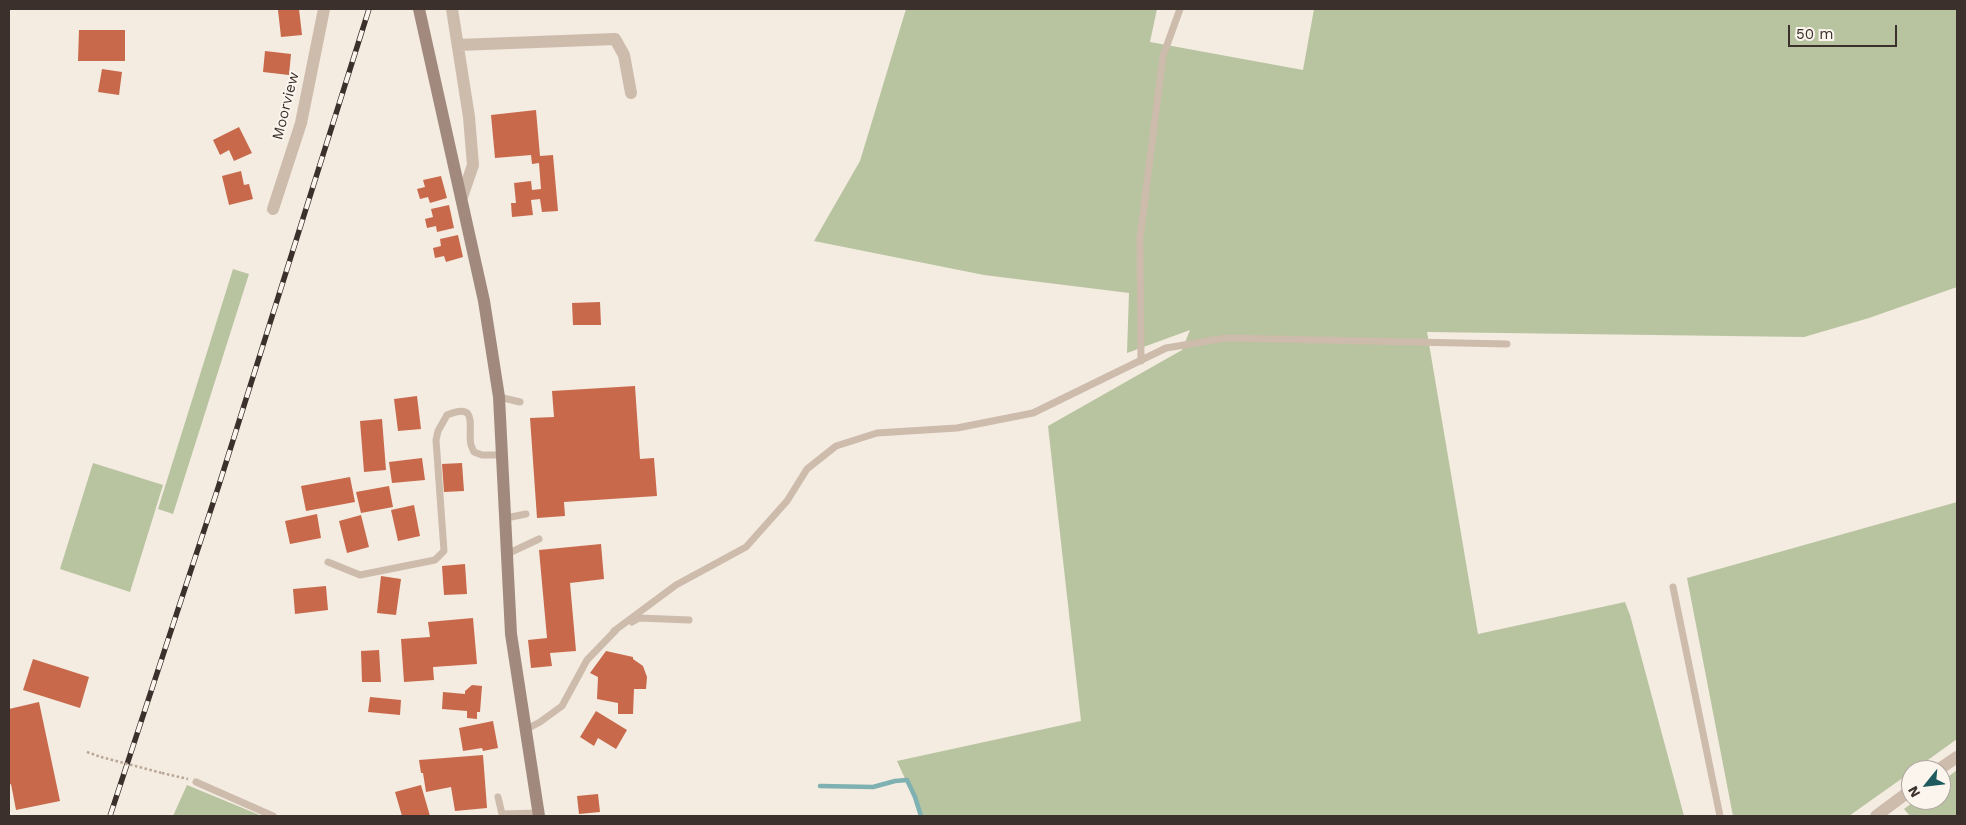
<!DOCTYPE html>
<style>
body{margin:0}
#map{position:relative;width:1966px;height:825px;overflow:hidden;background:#f4ebe1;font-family:"Work Sans",sans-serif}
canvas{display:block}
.frame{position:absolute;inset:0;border:10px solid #3b302b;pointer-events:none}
.north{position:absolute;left:1901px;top:760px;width:50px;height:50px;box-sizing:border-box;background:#fbf5ee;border:1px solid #aea6a0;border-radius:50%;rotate:241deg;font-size:14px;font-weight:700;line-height:20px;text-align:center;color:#3b302b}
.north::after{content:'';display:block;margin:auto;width:18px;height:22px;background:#1f5a5e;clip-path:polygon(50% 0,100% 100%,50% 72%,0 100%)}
.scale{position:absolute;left:1788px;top:25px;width:109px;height:22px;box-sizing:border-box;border:2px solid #3b302b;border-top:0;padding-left:6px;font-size:15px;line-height:18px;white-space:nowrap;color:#3b302b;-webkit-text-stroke:4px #fbf5ee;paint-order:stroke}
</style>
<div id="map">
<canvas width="1966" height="825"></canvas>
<div class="frame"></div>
<div class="north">N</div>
<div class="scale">50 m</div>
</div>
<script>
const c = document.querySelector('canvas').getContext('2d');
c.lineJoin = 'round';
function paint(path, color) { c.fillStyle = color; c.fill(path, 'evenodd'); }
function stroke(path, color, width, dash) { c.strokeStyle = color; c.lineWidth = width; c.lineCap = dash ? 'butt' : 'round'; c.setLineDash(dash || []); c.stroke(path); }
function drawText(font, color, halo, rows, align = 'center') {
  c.font = font + ' "Work Sans",sans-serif'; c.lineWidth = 4; c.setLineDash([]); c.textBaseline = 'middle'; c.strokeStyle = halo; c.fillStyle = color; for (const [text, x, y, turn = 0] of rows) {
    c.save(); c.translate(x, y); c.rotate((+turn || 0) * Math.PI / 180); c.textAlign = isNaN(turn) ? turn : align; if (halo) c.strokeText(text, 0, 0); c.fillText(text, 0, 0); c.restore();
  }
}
const green = new Path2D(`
 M906 9H1157L1150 42 1303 70 1314 9H1957V287L1869 318 1804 337 1427 332 1478 634 1625 602 1630 615 1684 816H922L897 761 1081 721 1048 426 1182 350 1190 330 1127 353 1129 293 984 275 814 241 860 161Z
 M233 269 249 274 173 514 158 509Z
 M93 463 163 485 130 592 60 569Z
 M1957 502V739L1914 770H1911V772L1849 816H1733L1687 578Z
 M1957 770V816H1910L1904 809 1916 800H1941V782Z
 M187 785 262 816H173Z`);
const stream = new Path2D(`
 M820 786 873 787 895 781 907 780 915 797 921 816`);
const building = new Path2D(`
 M299 9 302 35 281 37 278 10Z
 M79 30H125V61H78Z
 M265 51 291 54 289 75 263 72Z
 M102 69 122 72 119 95 98 92Z
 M536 110 540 156 553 155 558 211 542 212 540 199 531 200 533 215 512 217 511 203H516L514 183 531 181 532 190 541 189 539 163 532 164 531 155 495 158 491 115Z
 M239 127 252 153 234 161 229 150 220 155 213 140Z
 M241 171 244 185 249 184 253 199 229 205 222 176Z
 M441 176 447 198 430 203 428 197 420 199 417 189 425 187 423 180Z
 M449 205 454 228 437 232 436 226 427 228 425 219 433 217 431 209Z
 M458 235 463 257 446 262 444 256 435 258 433 248 441 246 440 239Z
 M600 302 601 325H573L572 303Z
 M635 386 640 459 654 458 657 496 564 502 565 516 537 518 530 418 554 417 552 391Z
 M417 396 421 429 398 431 394 399Z
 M382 419 386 470 364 472 360 421Z
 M422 458 425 480 392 483 389 462Z
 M462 463 464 491 444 492 442 464Z
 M350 477 355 502 306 511 301 486Z
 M389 486 393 507 361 513 356 492Z
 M414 505 420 536 398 541 391 510Z
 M317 514 321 538 290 544 285 521Z
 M361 515 369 547 347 553 339 521Z
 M601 544 604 579 570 583 576 651 550 653 552 666 531 668 528 640 547 638 539 550Z
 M465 564 467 594 444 595 442 566Z
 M381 576 401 579 396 615 377 613Z
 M326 586 328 610 295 614 293 589Z
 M473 618 477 664 433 667 434 680 404 682 401 639 430 637 428 622Z
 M379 650 381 682H362L361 651Z
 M606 651 633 657V659L643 666 647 677 646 689H634L633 714H618V703L597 699 598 677 590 673Z
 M33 659 89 677 80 708 23 690Z
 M472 685 482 686 480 712H477V719L467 718V711L442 709 443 692 465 694V691Z
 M370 697 401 700 400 715 368 712Z
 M39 702 60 801 16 810 11 784 9 785V709Z
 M596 711 627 730 616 749 598 738 594 746 580 737Z
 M493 721 498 748 483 751 482 748 463 751 459 728Z
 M483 755 487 808 455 811 451 787 426 792 423 773H421L419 760Z
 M421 785 430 816H402L395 792Z
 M598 794 600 812 579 814 577 796Z`);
const path = new Path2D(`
 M87 752 101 757
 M162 773 188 779`);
const lane = new Path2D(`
 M1141 361 1140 238 1163 56 1180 9
 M499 397 520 402
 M506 518 526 514
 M507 554 539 539
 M328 562 360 575 435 560 444 551 436 440 438 431 447 415C480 401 467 429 471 445 472 447 473 450 474 452L482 455H501
 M1673 587 1720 816
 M632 622 639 618 689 620
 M614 631 676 585 746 547 787 501 807 469 836 446 877 433 957 428 1033 413 1166 348 1226 338 1507 344
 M525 730 540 722 562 706 587 660 616 630
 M196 782 273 816
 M498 797 502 814 539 813`);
const street = new Path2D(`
 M452 9 469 117 473 165 462 197
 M458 45 615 39 624 55 631 93
 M273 209 301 123 324 9
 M1938 770 1957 757
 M1876 816 1911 790`);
const secondary = new Path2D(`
 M419 9 484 301 499 397 511 634 539 816`);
const rail = new Path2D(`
 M110 816 218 488 369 9`);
const pathBridge = new Path2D(`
 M101 757 162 773`);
const streetNames = [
 ["Moorview",286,106,-76]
];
paint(green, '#b8c4a0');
stroke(stream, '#7fb0b2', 4.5);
paint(building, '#c8694b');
stroke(path, '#b9a596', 2.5, [2.5, 2.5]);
stroke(lane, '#cdbbac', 7);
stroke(street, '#cdbbac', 12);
stroke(secondary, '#a18a7d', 12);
stroke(rail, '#3b302b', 5.5);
stroke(rail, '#fbf5ee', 4, [11]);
stroke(pathBridge, '#b9a596', 2.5, [2.5, 2.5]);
drawText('15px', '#3b302b', '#fbf5ee', streetNames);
</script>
